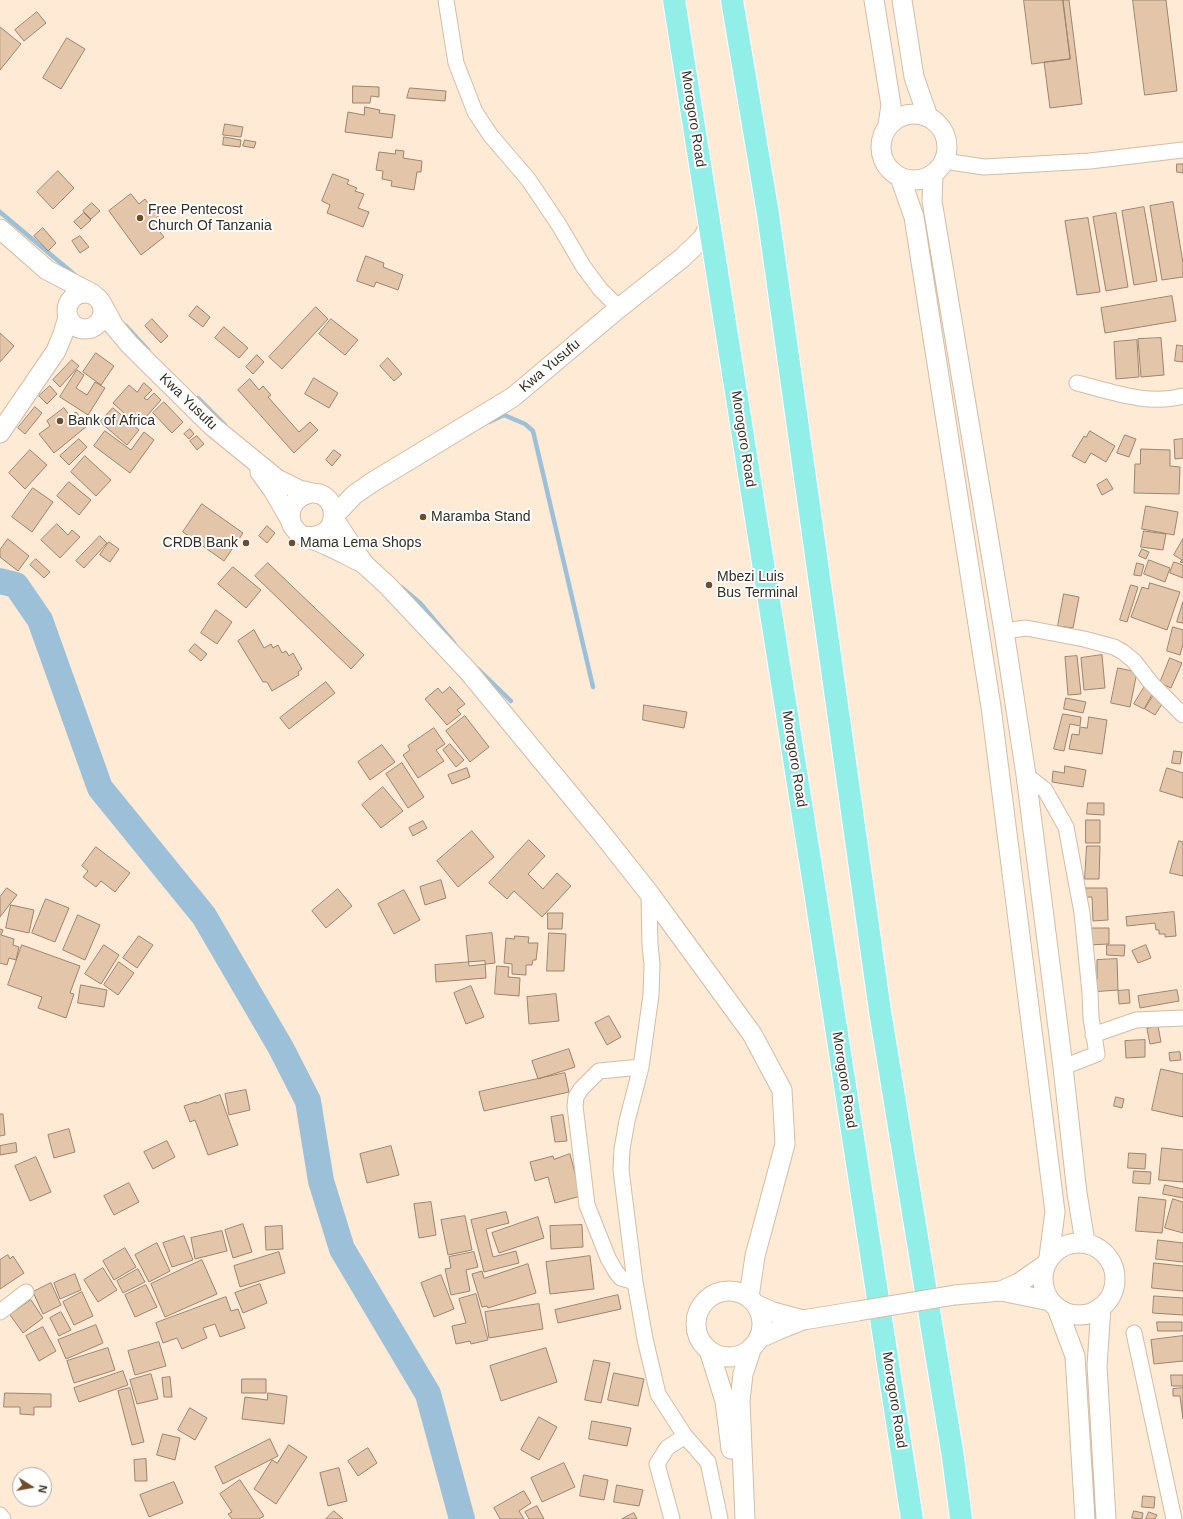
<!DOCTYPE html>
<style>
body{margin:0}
#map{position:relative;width:1183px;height:1519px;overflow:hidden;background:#ffead6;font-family:Arial,sans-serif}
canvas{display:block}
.north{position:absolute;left:12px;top:1467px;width:40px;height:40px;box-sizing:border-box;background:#fff;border:1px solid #afaba7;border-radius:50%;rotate:101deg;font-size:11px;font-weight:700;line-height:16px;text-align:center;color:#362d23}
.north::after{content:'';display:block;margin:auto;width:14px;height:18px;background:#704d26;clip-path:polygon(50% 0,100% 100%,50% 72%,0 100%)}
</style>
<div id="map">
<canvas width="1183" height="1519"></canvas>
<div class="north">N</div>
</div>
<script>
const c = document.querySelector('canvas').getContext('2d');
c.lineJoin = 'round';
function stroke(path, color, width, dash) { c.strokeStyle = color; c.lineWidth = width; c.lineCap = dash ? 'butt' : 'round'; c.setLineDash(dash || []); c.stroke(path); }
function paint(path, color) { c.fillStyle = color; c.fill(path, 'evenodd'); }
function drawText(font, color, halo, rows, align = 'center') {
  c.font = font + ' Arial,sans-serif'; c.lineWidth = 4; c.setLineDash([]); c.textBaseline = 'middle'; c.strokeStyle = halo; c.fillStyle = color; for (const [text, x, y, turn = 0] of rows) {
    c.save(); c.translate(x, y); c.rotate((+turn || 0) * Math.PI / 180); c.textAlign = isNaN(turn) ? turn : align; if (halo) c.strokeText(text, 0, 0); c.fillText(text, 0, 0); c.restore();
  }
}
const stream = new Path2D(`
 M0 212 75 275
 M126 326 148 350
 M198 398 225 425
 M489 422 504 415 525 424 533 431 593 687
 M401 587 420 603 454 643
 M478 669 511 701`);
const river = new Path2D(`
 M0 581 16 585 40 620 100 788 204 916 281 1048 308 1101 321 1181 342 1249 428 1394 462 1519`);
const building = new Path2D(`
 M1024 0H1063L1070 59 1032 64Z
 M1063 0H1069L1082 104 1050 108 1044 62 1070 59Z
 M1133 0H1166L1177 91 1145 95Z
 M37 12 46 23 24 41 15 30Z
 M0 27 21 44 0 70Z
 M67 38 85 49 61 89 43 78Z
 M353 86 379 87V97L371 96 370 103H353Z
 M410 88 446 91 445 101 407 98Z
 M365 107 380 110 379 113 395 115 392 138 345 132 348 112 364 115Z
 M225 124 243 127 241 137 223 135Z
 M224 137 241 140 240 147 223 145Z
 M245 140 256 142 254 148 243 146Z
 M396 150 404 151 403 158 422 161 421 172H417L414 190 391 186 392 181 382 179 383 171 376 170 379 152 395 154Z
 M1177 164H1183V173L1177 172Z
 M58 171 74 188 53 209 37 192Z
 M333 174 349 180 347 184 357 188 355 191 364 194 358 208 369 212 363 227 327 213 330 205 322 201Z
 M131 194 139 204 145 199 166 227 160 232 164 237 141 255 109 211Z
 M1173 202 1183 263V277L1162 280 1150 206Z
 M92 203 100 211 91 219 83 211Z
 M1144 207 1157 281 1134 285 1122 211Z
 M84 213 91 220 81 229 74 222Z
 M1116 213 1128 287 1106 291 1093 217Z
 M1088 218 1100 292 1077 295 1065 221Z
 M43 228 56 243 48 251 34 236Z
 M80 236 89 247 80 253 72 241Z
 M366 256 384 263 383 267 403 275 398 290 376 282 374 287 357 281Z
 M1172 296 1176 321 1105 333 1101 308Z
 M197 306 210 317 203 327 189 316Z
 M316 307 328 319 282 369 269 357Z
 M152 319 168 336 161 343 145 326Z
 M331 319 358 340 345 355 319 334Z
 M224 327 248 348 239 358 215 338Z
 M0 333 14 346 0 362Z
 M1161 338 1164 375 1141 377 1138 339Z
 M1137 340 1139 377 1116 379 1114 342Z
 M1177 345 1183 346V362L1175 361Z
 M96 353 114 366 101 385 83 372Z
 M257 355 264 362 253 374 246 367Z
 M388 358 402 374 394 381 380 366Z
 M72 360 79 366 60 387 53 380Z
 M77 370 84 375 76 388 87 395 95 382 105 388 88 415 60 397Z
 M314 378 338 393 329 408 305 394Z
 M250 379 259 390 263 386 271 395 268 397 299 432 310 422 318 430 294 453 238 390Z
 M144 383 152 390 144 398 147 400 154 393 161 400 138 426 113 403 129 385 137 392Z
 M50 386 57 394 47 404 39 396Z
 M164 402 183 422 172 433 153 413Z
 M35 407 42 413 25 434 18 428Z
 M64 408 70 416 76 412 87 426 54 453 39 434 50 426 47 421Z
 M113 408 139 430 127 445 100 422Z
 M190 429 194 434 189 439 184 434Z
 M105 431 131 450 144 432 154 440 130 473 94 446Z
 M1090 431 1115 446 1106 462 1091 453 1085 463 1072 456 1084 436 1086 437Z
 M1125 435 1136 439 1129 457 1117 453Z
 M197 436 204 444 197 450 190 441Z
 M79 439 87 447 69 465 60 456Z
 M1183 439V458L1175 459 1174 440Z
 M1141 449 1170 450V466L1180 467 1179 494 1134 493 1135 464H1140Z
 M30 450 47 465 25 489 9 473Z
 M334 450 341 455 332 466 326 460Z
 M85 456 111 480 96 496 71 472Z
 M1107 479 1113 489 1102 495 1097 485Z
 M69 482 91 500 79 515 57 496Z
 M33 488 53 502 32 532 12 517Z
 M202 504 243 533 224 561 183 532Z
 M1146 506 1178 512 1174 535 1142 529Z
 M57 524 68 535 72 530 80 537 60 558 41 540Z
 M267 526 275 533 267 543 259 536Z
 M1144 531 1166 534 1163 550 1141 547Z
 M100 536 107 543 84 568 76 561Z
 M8 539 29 556 18 571 0 557V550Z
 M1183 539V563L1180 562 1182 560 1174 555Z
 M109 542 119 549 110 562 100 555Z
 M1142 549 1149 552 1146 559 1139 556Z
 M36 559 50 572 44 578 30 565Z
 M1149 560 1170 568 1165 582 1144 574Z
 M1174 562 1183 565V578L1170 573Z
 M268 563 364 655 351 669 255 576Z
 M1137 563 1144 565 1141 576 1134 575Z
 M233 567 261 590 246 608 218 584Z
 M1150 583 1180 592 1167 630 1131 617 1142 587 1148 589Z
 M1131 585 1138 587 1127 622 1120 620Z
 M1064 594 1079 597 1073 628 1058 626Z
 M1183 602V623L1177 622Z
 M216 610 232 622 217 644 201 633Z
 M1173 627 1183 630V644L1180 655 1167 651Z
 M254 630 264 648 271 644 273 648 278 645 282 653 286 651 289 656 293 653 302 669 298 672 299 675 272 691 267 682H263L238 641Z
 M195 644 207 654 201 661 189 651Z
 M1102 655 1105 688 1084 690 1081 658Z
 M1077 656 1081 694 1068 695 1065 657Z
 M1170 658 1182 663 1171 688 1160 683Z
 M1118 668 1137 672 1130 707 1111 703Z
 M326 682 335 693 289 729 280 718Z
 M1145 686 1154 691 1144 709 1134 704Z
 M450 687 465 704 457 710 461 714 447 725 425 699 438 688 442 693Z
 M1155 693 1161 697 1158 702 1162 704 1155 715 1145 709Z
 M1066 698 1086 702 1083 713 1064 709Z
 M644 705 687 712 684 728 643 720Z
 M1063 714 1081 717 1080 726 1070 724 1064 751 1054 749Z
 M465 716 489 747 470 762 446 731Z
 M1089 717 1107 720 1102 754 1069 749 1072 734 1079 735 1080 727 1087 728Z
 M434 728 445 744 436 750 444 761 418 778 403 755 410 750 408 746Z
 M450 744 464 760 456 767 443 750Z
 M382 745 395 762 370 780 358 762Z
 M1174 751 1182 752 1180 764 1172 763Z
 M402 763 424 797 408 808 386 774Z
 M1065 766 1086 770 1083 787 1052 782 1053 771 1064 773Z
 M467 768 470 777 452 784 448 775Z
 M1167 768 1183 773V798L1160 791Z
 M383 787 403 811 381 828 362 805Z
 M1088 803H1104V815L1087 814Z
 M1086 820H1100V843H1086Z
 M423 821 427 828 413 836 409 828Z
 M472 831 494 857 458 887 437 861Z
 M529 840 545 856 528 874 543 889 557 873 571 886 542 917 514 891 507 899 489 883Z
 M1179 841 1183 842V876L1170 873Z
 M1087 846H1100L1099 879H1085Z
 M96 847 130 873 115 892 101 881 96 887 83 877 88 871 82 866Z
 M441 880 446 898 425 905 420 887Z
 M7 888 17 895 0 917V897Z
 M1086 888H1107L1108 920 1093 921 1092 897H1086Z
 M338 889 352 906 326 928 312 911Z
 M404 890 420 920 394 934 378 904Z
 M46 899 69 908 55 942 32 933Z
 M11 905 34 910 29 933 6 928Z
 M1174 912 1176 936 1165 937V934H1159V930H1156L1155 923 1127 926 1126 917Z
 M548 913H563L562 929H548Z
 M78 915 100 925 85 960 63 950Z
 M1087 928H1109V944L1088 945Z
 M0 929 3 930 1 935 14 939 13 945 19 947 16 960 9 958 7 965 0 963Z
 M492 933 495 963 469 966 466 936Z
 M549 933 566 934 564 971H547Z
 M139 936 153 945 137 968 123 958Z
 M515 936 529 937 528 943H538L536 960H533L532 965H526V975L512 974V964L504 963 506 938 514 939Z
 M22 945 80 966 70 993 74 994 66 1018 38 1008 42 997 8 985Z
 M104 945 119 955 101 984 85 974Z
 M1107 945H1125L1124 956 1107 955Z
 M1146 945 1151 958 1138 963 1132 951Z
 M1117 959 1118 990 1090 992V979H1097V960Z
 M485 961 486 978 436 982 435 965Z
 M119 962 134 973 118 995 104 985Z
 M497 966 509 967 508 977 520 978 519 996 495 994Z
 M81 985 107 990 104 1007 78 1003Z
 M471 986 484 1017 466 1024 454 993Z
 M1129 990 1130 1003 1119 1004 1118 991Z
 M1177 990 1179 1001 1140 1008 1138 996Z
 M556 994 559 1021 529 1024 527 997Z
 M609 1016 621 1037 607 1045 595 1023Z
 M1158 1026 1161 1042 1150 1044 1147 1029Z
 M1145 1040V1057L1126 1058 1125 1041Z
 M569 1049 575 1067 538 1079 532 1061Z
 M1180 1052 1181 1060 1170 1061 1169 1053Z
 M1161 1069 1183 1074V1117L1152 1110Z
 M565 1073 569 1092 484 1111 479 1092Z
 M246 1090 250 1110 229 1115 225 1094Z
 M220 1095 238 1145 208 1155 195 1120 190 1122 184 1106 196 1102V1103Z
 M1116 1097 1124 1099 1122 1108 1114 1106Z
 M0 1114H3L5 1135 0 1136Z
 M563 1115 567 1141 555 1142 551 1117Z
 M69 1129 75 1152 54 1158 48 1135Z
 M167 1141 175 1157 153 1169 144 1152Z
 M16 1143 17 1152 0 1155V1146Z
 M391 1146 399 1175 367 1183 360 1154Z
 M1162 1148 1183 1150V1182L1159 1180Z
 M1129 1153 1146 1154 1145 1169 1128 1168Z
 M570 1154 581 1196 555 1203 548 1177 535 1181 530 1162 553 1156 554 1159Z
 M36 1157 51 1192 30 1201 15 1166Z
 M1134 1171 1151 1172 1150 1184 1133 1183Z
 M129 1183 139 1202 114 1215 104 1196Z
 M1165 1185 1183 1189V1198L1163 1194Z
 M1139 1197 1166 1200 1162 1233 1136 1231Z
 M1173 1199 1183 1202V1233L1165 1228Z
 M431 1202 436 1235 419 1238 414 1204Z
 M506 1212 509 1223 486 1229 493 1257 516 1251 519 1263 484 1272 471 1220Z
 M465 1216 472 1250 448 1255 441 1220Z
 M538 1217 544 1238 499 1253 492 1233Z
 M243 1224 252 1252 233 1258 225 1230Z
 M582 1225 583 1247 551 1249 550 1226Z
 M282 1226 283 1249 266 1250 265 1227Z
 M222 1231 227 1251 195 1259 191 1238Z
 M184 1236 193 1260 172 1267 163 1243Z
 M1158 1240 1183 1243V1262L1156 1259Z
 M157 1243 170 1271 149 1282 135 1255Z
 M125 1248 136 1267 114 1280 103 1261Z
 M279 1252 285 1273 240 1287 234 1266Z
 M474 1252 478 1267 466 1270 470 1291 451 1295 445 1269 451 1268 449 1257Z
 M8 1255 10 1259 13 1256 24 1273 0 1289V1260Z
 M590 1256 594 1289 550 1294 546 1262Z
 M202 1260 217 1294 165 1317 151 1284Z
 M1154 1263 1183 1266V1291L1152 1288Z
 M528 1264 536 1293 488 1308 487 1306 482 1307 472 1274 482 1271 484 1278Z
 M103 1268 117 1290 98 1302 84 1280Z
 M138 1269 145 1282 123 1293 117 1281Z
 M75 1274 81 1290 60 1299 54 1283Z
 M441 1275 454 1309 434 1317 421 1283Z
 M51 1283 61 1305 43 1314 33 1292Z
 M260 1284 267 1303 243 1313 235 1293Z
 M146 1285 157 1307 135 1317 125 1295Z
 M82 1292 93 1316 74 1325 63 1302Z
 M476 1294 488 1340 471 1344 470 1341 456 1344 452 1326 466 1323 459 1299Z
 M618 1295 621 1309 558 1323 555 1310Z
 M1154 1296 1183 1298V1315L1153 1313Z
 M226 1297 231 1311 238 1309 245 1328 220 1337 215 1324 203 1328 207 1338 182 1349 177 1338 163 1343 156 1323Z
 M31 1300 43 1318 23 1333 10 1315Z
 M539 1304 543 1329 489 1338 485 1312Z
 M61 1312 71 1330 59 1336 50 1318Z
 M1157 1322H1182V1331H1158Z
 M96 1325 103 1343 66 1359 58 1340Z
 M43 1327 56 1351 39 1361 26 1336Z
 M1183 1336V1361L1154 1364 1151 1340Z
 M159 1342 166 1366 135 1375 128 1351Z
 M108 1348 115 1370 74 1383 67 1361Z
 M546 1348 557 1382 501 1401 490 1366Z
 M594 1360 610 1363 601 1403 585 1400Z
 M123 1371 128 1385 79 1402 74 1388Z
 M614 1373 644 1379 638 1406 608 1400Z
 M151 1374 158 1399 137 1404 130 1380Z
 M1171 1375H1183V1386H1172Z
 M170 1377 172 1397H164L162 1378Z
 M242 1379H266V1393H242Z
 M130 1388 144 1442 132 1445 118 1391Z
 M1183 1388V1419L1180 1396H1173V1389Z
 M5 1393 51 1394V1407H34V1415L20 1414V1407H4Z
 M268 1393 287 1396 284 1424 242 1419 245 1397 267 1400Z
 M190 1408 207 1418 195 1440 178 1430Z
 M539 1417 557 1427 539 1460 521 1450Z
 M592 1421 631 1428 627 1446 589 1439Z
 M163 1434 180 1438 175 1460 157 1455Z
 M270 1439 278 1456 223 1484 215 1467Z
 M289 1445 307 1457 276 1504 254 1489 272 1460 277 1463Z
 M368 1448 377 1463 358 1476 348 1461Z
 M146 1459 147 1481H135L134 1460Z
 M564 1463 575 1487 542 1502 531 1478Z
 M339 1468 347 1501 328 1506 320 1473Z
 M584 1475 608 1480 604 1500 580 1496Z
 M240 1480 264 1516 259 1519H232L228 1514 232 1512 220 1494Z
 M174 1482 183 1503 149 1517 140 1495Z
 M617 1485 643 1490 639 1506 614 1502Z
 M524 1491 531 1503 519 1511 524 1519H500L494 1508Z
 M1143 1496 1155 1497 1154 1508 1142 1507Z
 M537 1506 544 1519H529L525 1512Z
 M334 1511 343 1519H326Z
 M1134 1511 1143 1513 1142 1519 1132 1518Z
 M1149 1512 1157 1515 1155 1519H1146Z
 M634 1513 637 1519H622Z`);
const minor = new Path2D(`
 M446 0 456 63 475 112 491 136 528 179 559 225 583 266 600 289 619 308
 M944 161 984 167 1090 161 1183 150
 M1077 383C1109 391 1149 406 1183 396
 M1004 631 1026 628 1084 639 1114 647 1123 652 1134 661 1151 683 1183 715
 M1026 775 1045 790 1066 827 1082 913 1090 993 1091 1018 1097 1054 1063 1067
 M649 893 650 945 652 964 651 995 641 1067 627 1121 622 1149 621 1170 635 1282 645 1339 658 1394 685 1436 708 1462 720 1519
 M1093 1035 1136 1020 1183 1018
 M635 1282 621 1278 616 1272 608 1258 587 1205 575 1106 576 1097 581 1089 599 1071 641 1067
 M0 1312 26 1292
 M1134 1333 1174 1519
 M0 1515 3 1519
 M672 1519 657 1464 667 1448 685 1436`);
const tertiary = new Path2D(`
 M874 0 891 105 888 125
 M902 0 914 77 928 117
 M881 147a33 33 0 1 1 66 0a33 33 0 1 1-66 0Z
 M933 174 932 201 1004 631 1026 775 1063 1067 1077 1193 1085 1242
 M900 177 914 217 991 707 1055 1212 1049 1257
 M0 229 47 270 93 294
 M67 311a18 18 0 1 1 36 0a18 18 0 1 1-36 0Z
 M102 304 114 326 130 345 212 426 277 479 299 490 312 493
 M0 433 56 351 63 334 68 317
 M260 472 273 490 291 521
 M334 516 354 495 371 483 513 397 619 308 682 258 703 238 709 226
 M334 519 364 564 387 585 468 671 600 831 649 893 752 1034 782 1090 785 1144 755 1256 749 1297
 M306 536C341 542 342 491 311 493 304 494 299 497 295 502 290 508 289 517 292 525 294 528 297 532 300 534 309 539 319 541 328 546 340 551 350 557 361 562
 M1043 1279a36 36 0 1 1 72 0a36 36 0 1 1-72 0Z
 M696 1324a33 33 0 1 1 66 0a33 33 0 1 1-66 0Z
 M1001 1291 1050 1301
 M955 1295 1001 1291 1019 1283 1045 1265
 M755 1304 773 1312 803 1320
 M1101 1307 1097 1366 1106 1519
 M1057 1308 1075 1356 1085 1519
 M758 1339 778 1330 803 1320 858 1311
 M709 1350 725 1401 731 1449
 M745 1519 740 1401 743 1374 752 1347`);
const trunk = new Path2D(`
 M674 0 816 898 912 1519
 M732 0 768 214 880 1011 953 1457 961 1519`);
const tertiaryBridge = new Path2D(`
 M858 1311 955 1295`);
const markers = [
 [140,218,4,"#704d26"],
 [60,421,4,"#704d26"],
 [423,517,4,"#704d26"],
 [246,543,4,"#704d26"],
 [292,543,4,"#704d26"],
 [709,585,4,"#704d26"]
];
const streetNames = [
 ["Morogoro Road",693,119,81],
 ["Kwa Yusufu",550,366,-40],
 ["Kwa Yusufu",188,402,44],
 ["Morogoro Road",743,439,81],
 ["Morogoro Road",794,759,81],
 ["Morogoro Road",844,1080,81],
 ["Morogoro Road",894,1400,81]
];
const poiNames = [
 ["Free Pentecost",148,210],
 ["Church Of Tanzania",148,226],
 ["Bank of Africa",68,421],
 ["Maramba Stand",431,517],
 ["CRDB Bank",238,543,"right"],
 ["Mama Lema Shops",300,543],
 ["Mbezi Luis",717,577],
 ["Bus Terminal",717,593]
];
stroke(stream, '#9cc0d7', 4.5);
stroke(river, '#9cc0d7', 26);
paint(building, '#e3c6a9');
stroke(building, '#9c846e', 1);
stroke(minor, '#d5bca4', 17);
stroke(tertiary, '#d5bca4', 21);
stroke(trunk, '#fff', 24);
stroke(minor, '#fff', 15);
stroke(tertiary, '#fff', 19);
stroke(trunk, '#92efe8', 22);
stroke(tertiaryBridge, '#d5bca4', 21, []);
stroke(tertiaryBridge, '#fff', 19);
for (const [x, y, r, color] of markers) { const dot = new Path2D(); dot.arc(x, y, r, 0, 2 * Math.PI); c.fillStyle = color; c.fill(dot); stroke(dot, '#fff', 1.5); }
drawText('14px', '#362d23', '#fff', streetNames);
drawText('14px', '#362d23', '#fff', poiNames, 'left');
</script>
